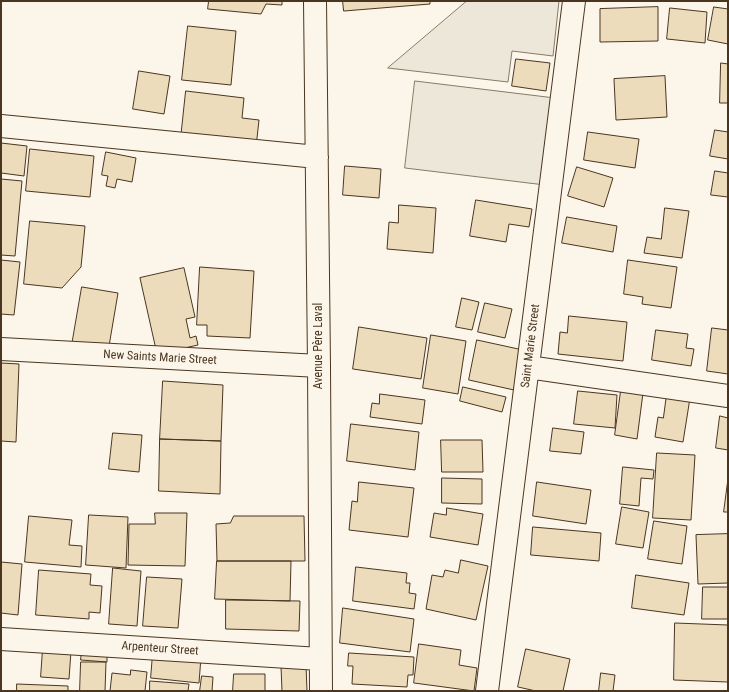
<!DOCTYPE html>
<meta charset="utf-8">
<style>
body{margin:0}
#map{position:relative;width:729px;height:692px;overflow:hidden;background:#fbf6e9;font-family:"Roboto Condensed",sans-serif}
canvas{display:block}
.frame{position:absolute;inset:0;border:2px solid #4a3520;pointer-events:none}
</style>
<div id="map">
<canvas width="729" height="692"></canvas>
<div class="frame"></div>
</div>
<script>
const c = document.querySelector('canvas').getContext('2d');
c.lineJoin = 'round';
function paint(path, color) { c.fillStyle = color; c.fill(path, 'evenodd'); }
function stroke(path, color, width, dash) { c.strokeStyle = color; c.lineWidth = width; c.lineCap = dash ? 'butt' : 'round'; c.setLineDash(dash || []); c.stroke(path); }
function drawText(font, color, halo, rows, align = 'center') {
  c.font = font + ' "Roboto Condensed",sans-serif'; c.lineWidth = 3; c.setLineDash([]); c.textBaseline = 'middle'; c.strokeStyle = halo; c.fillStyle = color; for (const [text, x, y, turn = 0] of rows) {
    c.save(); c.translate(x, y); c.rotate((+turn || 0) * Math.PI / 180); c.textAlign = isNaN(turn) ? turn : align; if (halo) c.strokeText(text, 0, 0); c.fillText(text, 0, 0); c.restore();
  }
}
const parking = new Path2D(`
 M467 1H559L553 56 512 51 508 82 388 68Z
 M415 81 555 98 545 185 405 168Z`);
const building = new Path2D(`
 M209 1H282V5L266 4 261 14 208 9Z
 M343 1H430V4L344 11Z
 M658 7V41L600 42V9Z
 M714 7 728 9V44L708 40Z
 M670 8 707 12 705 43 667 39Z
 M188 26 236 31 231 85 182 80Z
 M516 59 550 63 546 91 512 86Z
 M721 63 728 64V103H720Z
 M139 71 170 76 164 114 133 109Z
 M665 76 667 117 616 120 614 79Z
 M186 91 244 98 242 118 259 120 256 147 181 138Z
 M715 130 728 132V159L710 156Z
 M588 132 639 139 635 168 584 160Z
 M1 143 27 146 24 176 1 173Z
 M30 149 94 156 90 197 26 191Z
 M106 152 136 158 132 182 117 179 115 188 106 186 108 176 102 175Z
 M345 166 381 169 379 198 343 195Z
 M577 167 613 178 604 207 568 196Z
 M715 171 728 173V197L711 195Z
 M1 179 22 181 15 256 1 255Z
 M476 200 532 209 529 227 509 224 506 242 470 236Z
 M399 205 436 208 433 253 387 249 389 222 398 223Z
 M665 208 689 211 682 258 644 253 647 237 661 239Z
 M567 217 617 226 613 252 562 243Z
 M30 221 85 226 81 267 62 288 24 284Z
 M1 260 20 262 14 315 1 314Z
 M628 260 677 267 671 308 642 304 643 297 624 294Z
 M200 267 254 271 250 338 207 336V325H197Z
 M184 268 195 317 186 319 190 338 196 336 198 345 157 354 140 278Z
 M82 287 118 293 108 352 72 345Z
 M462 298 479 302 472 330 456 327Z
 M485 303 512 309 505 338 478 332Z
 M569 316 627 322 623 361 558 354 560 332 567 333Z
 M359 327 427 338 421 379 353 369Z
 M712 328 728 330V374L707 371Z
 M656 330 688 334 686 348 694 349 691 366 652 360Z
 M431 335 466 341 458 394 423 388Z
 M477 340 523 350 514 390 469 380Z
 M1 363 19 364 16 442 1 441Z
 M163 381 223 385 221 441 160 439Z
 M463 387 506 397 502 412 460 401Z
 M578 391 617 395 615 428 574 424Z
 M621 391 643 393 637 439 615 435Z
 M380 394 425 400 422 424 370 417 372 403 379 404Z
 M667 394 690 398 683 442 655 437 658 417 663 418Z
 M720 416 728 418V450L716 448Z
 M351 424 419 432 415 470 347 461Z
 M553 428 584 432 581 454 550 451Z
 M113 433 142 435 139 472 109 469Z
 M160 439 221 441 220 494 159 491Z
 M441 440H482L483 472H442Z
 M657 453 695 455 691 520 653 518Z
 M623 467 654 470 653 479 641 478 639 506 620 504Z
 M442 478 482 479V504L442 503Z
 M728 479V512H724Z
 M359 482 414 488 408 537 349 530 352 501 357 502Z
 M537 482 591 490 586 524 533 516Z
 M622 507 649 512 643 548 616 544Z
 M447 508 483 514 478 545 430 537 434 513 446 515Z
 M155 513H187L185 566 128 565 129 524H155Z
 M89 515 128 517 126 568 86 565Z
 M29 516 72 520 69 545 82 546 81 567 25 562Z
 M234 516H304L305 561H217L216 524 230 523Z
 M654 521 687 526 682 564 648 559Z
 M533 527 601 533 599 561 531 555Z
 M728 534V583L698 584 696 535Z
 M461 560 488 566 476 620 426 609 432 575 443 577 445 570 458 573Z
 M217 561H291L290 601 215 599Z
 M1 562 22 564 18 615 1 613Z
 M356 567 407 573 406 583H410L409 593 416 594 414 609 353 601Z
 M113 568 141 571 137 626 109 624Z
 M39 570 91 574 90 585 102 586 100 613 89 612V619L36 615Z
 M636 575 689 583 684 615 632 608Z
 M147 577 182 579 178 628 143 626Z
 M703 587H728V619H702Z
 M226 600 300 601 299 631 226 629Z
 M343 608 414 619 410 652 340 643Z
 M675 623 728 625V682L674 680Z
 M419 644 461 650 459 665 477 668 474 691 414 683Z
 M43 648 71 651 69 679 41 677Z
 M82 648 107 650V662L81 660Z
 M526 649 570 659 563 691H536L518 687Z
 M153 653 201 657 199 683 151 678Z
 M349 653 414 657 413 675H408L407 687 352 684 353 666H348Z
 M81 662H106L105 691H80Z
 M306 665 307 691H282L281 666Z
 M131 670 147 672 145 691H110L112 673 130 675Z
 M601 673 615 675 613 691H599Z
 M234 674H265V691H233Z
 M202 676 213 677 212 691H200Z
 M150 681 189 684 188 691H150Z
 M17 684 68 686V691H17Z`);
const minor = new Path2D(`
 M315 1 319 366 321 691
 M1 126 317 157
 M1 349 319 366
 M528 367 728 396
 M1 639 320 659
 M487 691 574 1`);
const streetNames = [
 ["Avenue Père Laval",319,346,-90],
 ["Saint Marie Street",531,346,-83],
 ["New Saints Marie Street",160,358,3],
 ["Arpenteur Street",160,649,4]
];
paint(parking, '#ede7d9');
stroke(parking, '#887966', 1);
paint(building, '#ecdcbc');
stroke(building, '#4a3520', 1);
stroke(minor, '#4a3520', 24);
stroke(minor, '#fbf6e9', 22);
drawText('12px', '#4a3520', '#fbf6e9', streetNames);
</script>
